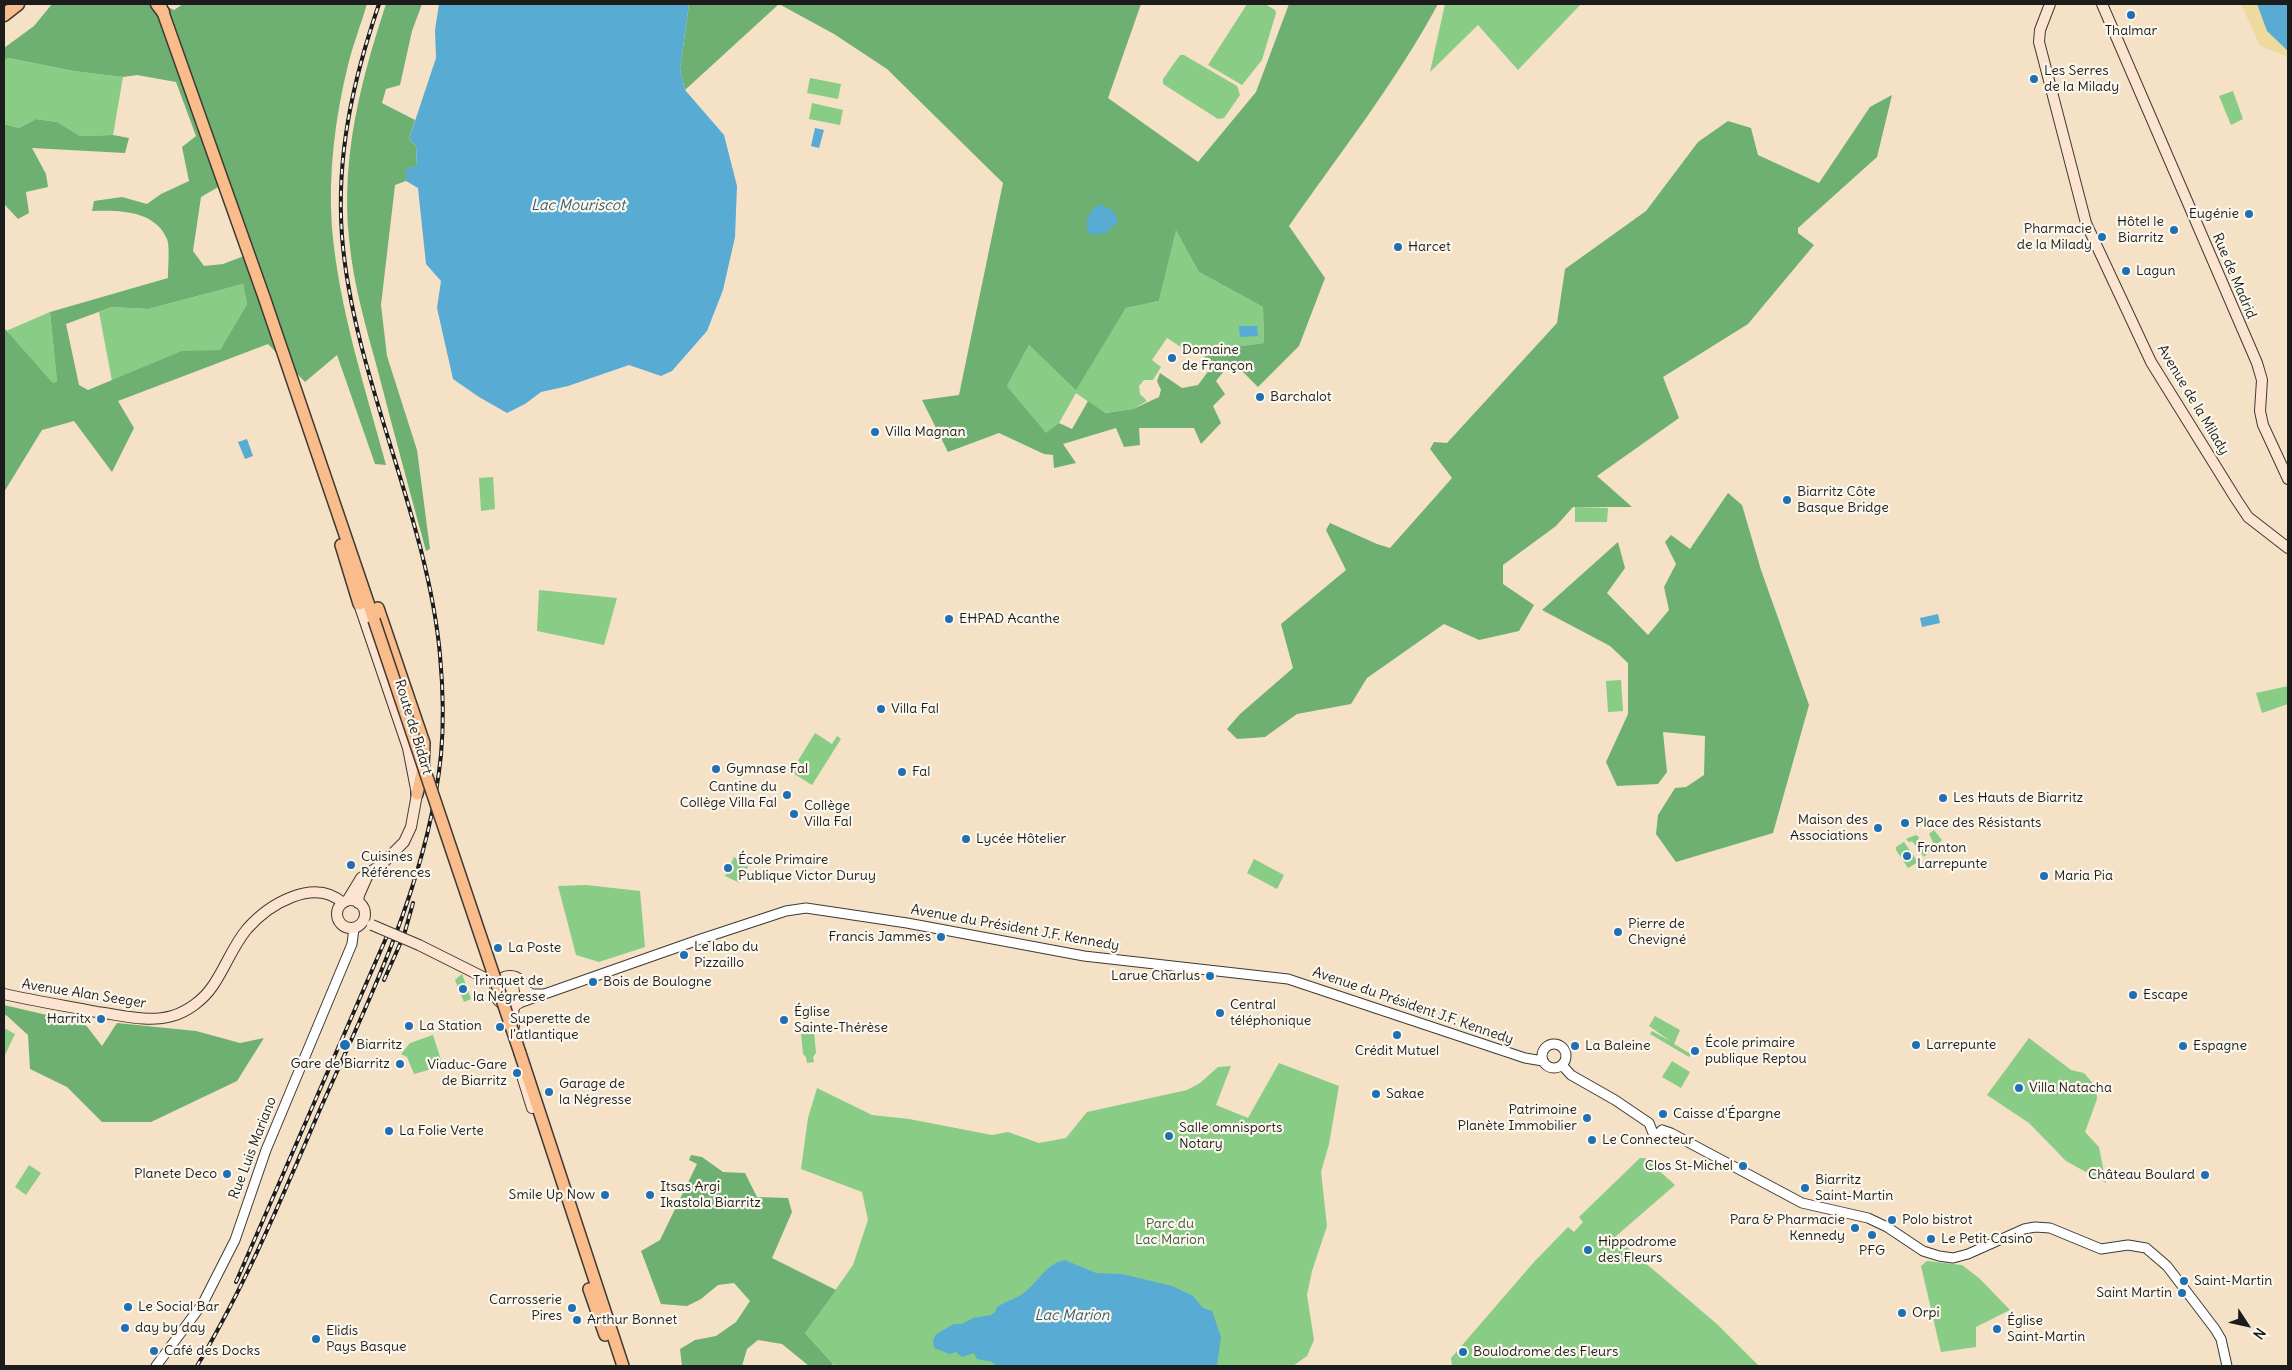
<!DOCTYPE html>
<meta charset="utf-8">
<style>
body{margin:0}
#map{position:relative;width:2292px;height:1370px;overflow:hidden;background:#f5e1c6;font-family:Delius,sans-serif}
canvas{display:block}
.frame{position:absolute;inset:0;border:5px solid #1c1c1c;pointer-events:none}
.north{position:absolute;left:2222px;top:1300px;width:50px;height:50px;-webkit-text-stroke:4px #fbf7ec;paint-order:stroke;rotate:125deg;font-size:14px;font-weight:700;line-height:20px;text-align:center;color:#1c1c1c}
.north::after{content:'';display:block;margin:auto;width:18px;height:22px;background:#1c1c1c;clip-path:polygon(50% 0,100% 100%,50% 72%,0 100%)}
</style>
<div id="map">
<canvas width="2292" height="1370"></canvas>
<div class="frame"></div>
<div class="north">N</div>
</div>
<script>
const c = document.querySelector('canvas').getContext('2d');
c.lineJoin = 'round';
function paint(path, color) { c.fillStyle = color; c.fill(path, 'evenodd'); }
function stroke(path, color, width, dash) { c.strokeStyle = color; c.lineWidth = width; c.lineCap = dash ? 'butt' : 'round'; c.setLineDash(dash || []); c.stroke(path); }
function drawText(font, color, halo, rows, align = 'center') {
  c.font = font + ' Delius,sans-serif'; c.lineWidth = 4.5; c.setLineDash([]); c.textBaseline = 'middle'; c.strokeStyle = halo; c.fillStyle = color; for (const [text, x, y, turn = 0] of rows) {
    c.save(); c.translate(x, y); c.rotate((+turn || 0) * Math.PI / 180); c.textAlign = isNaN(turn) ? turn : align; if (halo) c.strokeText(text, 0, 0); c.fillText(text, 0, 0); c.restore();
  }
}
const green = new Path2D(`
 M1247 4H1265L1275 10 1276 13 1262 60 1242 85 1208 65Z
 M1445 4H1581L1518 70 1478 25 1430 72Z
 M1180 55H1184L1237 86 1240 95 1224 118 1218 119 1163 84V79Z
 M9 58 73 71 123 77 113 135 80 136 57 122 36 119 19 128 4 124V60Z
 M810 78 841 84 838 99 807 93Z
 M2233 91 2243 119 2231 125 2219 96Z
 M812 103 843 110 840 125 809 119Z
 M1176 229 1199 272 1263 307 1264 343 1202 351H1187L1167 338 1152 360 1161 367 1153 380H1144L1139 386 1140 394 1147 401 1133 409 1104 413 1076 393 1059 423 1046 434 1007 386 1029 345 1076 389 1126 308 1159 301Z
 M243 284 247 304 220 350 182 352 112 381 99 312 112 307 148 309Z
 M50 312 57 381 53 383 6 331Z
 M493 477 495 509 481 511 479 478Z
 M1575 507 1608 508 1607 522H1575Z
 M539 590 617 598 604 645 537 631Z
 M1621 680 1623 711 1608 712 1606 681Z
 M2288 686V704L2262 713 2256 693Z
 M815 733 832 744 837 736 841 739 812 785 791 772Z
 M1934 830 1942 840 1924 857 1912 841 1909 842 1906 839 1916 835 1919 837 1918 841 1920 847H1928L1933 842 1929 834Z
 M1904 842 1918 862 1908 868 1896 850V847Z
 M734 857 749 864 740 883 725 876Z
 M1254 859 1284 875 1277 889 1247 873Z
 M586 885 640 891 645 947 599 962 576 955 558 886Z
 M462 974 471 999 464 1002 455 980Z
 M1655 1016 1680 1030 1674 1044 1691 1054 1689 1057 1650 1034 1652 1031 1670 1041 1649 1026Z
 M4 1028 15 1034 4 1057Z
 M814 1032 816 1053 813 1057 814 1062 807 1063 806 1057 803 1054 801 1034Z
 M433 1035 443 1066 414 1074 407 1057 401 1054 410 1043Z
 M2029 1038 2071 1070 2084 1073 2096 1087 2097 1099 2085 1132 2099 1147 2106 1183 2066 1161 2029 1123 1987 1095Z
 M1672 1061 1690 1072 1681 1088 1662 1077Z
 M1279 1063 1339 1086 1329 1144 1321 1172 1327 1226 1312 1271 1307 1295 1314 1340 1307 1356 1293 1366H835L805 1333 853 1265 868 1220 862 1192 801 1169 808 1118 817 1088 872 1115 909 1119 992 1135 1008 1132 1039 1143 1066 1138 1087 1112 1187 1090 1200 1083 1218 1067 1231 1066 1216 1105 1248 1118Z
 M1640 1158H1645L1675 1185 1615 1237 1718 1325 1759 1366H1452L1451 1358 1534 1262 1568 1227 1574 1232 1583 1222 1579 1217Z
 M29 1165 41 1173 26 1195 15 1187Z
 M1927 1261 1962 1265 1979 1278 2010 1310 1976 1327V1347L1941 1352 1921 1266Z`);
const forest = new Path2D(`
 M52 4H162L174 10 183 4H367C361 24 353 45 348 65 335 118 328 174 332 228 339 309 365 387 386 465L375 464 337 355 305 382 268 344 118 401 134 428 112 472 74 421 42 430 4 492V328L53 383 57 381 50 312 168 278C168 269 170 247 167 239 155 210 118 210 92 211L94 201 122 197 147 204 161 194 189 181 182 147 196 136 176 82 137 75 123 77 73 71 9 58 4 60V48L34 26ZM220 186 244 256 223 264 204 266 193 251 201 197ZM243 284 247 304 220 350 182 351 88 390 79 385 66 324 112 307 148 309Z
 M386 4H422L412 31 400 85 386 89 382 103 415 120 409 139 416 146 417 167 406 168V181L395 185 381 305 387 356 417 450 430 549 426 551C410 492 394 434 379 375 367 330 353 285 349 238 341 156 361 80 386 4Z
 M689 4H1141L1108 98 1198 162 1256 92 1289 4H1438C1396 82 1340 153 1289 226L1325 278 1299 346 1258 387 1232 361 1216 381 1225 394 1213 406 1221 423 1201 444 1194 428H1139L1140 445 1124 447 1116 428 1063 444 1076 463 1054 468 1053 455 1044 454 999 433 948 452 922 400 959 395 1003 183 887 69 834 34 779 4 685 90 680 69ZM1176 230 1199 272 1263 307 1264 343 1202 351 1210 369 1198 385 1182 388 1160 373 1157 381 1161 390 1159 397 1133 409 1105 413 1088 401 1072 429 1059 423 1046 433 1007 386 1029 345 1076 390 1126 308 1159 301Z
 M1892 95 1877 157 1798 228V233L1814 245 1748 324 1663 377 1679 418 1597 476 1632 507H1573L1556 526 1503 565V584L1534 605 1519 631 1479 640 1444 624 1367 678 1351 704 1297 714 1265 737 1237 739 1227 729 1240 714 1293 668 1281 624 1346 570 1326 530 1330 523 1377 544 1390 548 1452 478 1430 449 1434 442 1447 443 1557 323 1565 269 1646 211 1698 142 1728 121 1751 128 1758 155 1819 183 1870 107Z
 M36 119 57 122 80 136 113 135 129 138 125 153 32 148 46 174 48 187 26 192 29 213 18 219 4 204V124L19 128Z
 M1728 493 1742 505 1761 570 1809 705 1773 833 1676 862 1656 834 1658 815 1675 788 1686 787 1704 775 1705 736 1663 732 1667 772 1658 784 1617 786 1606 762 1628 714V663L1610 646 1542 610 1618 542 1625 568 1607 593 1648 635 1669 610 1664 587 1676 564 1665 542 1671 535 1690 549Z
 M4 1005 85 1024 102 1046 117 1023 196 1031 240 1043 264 1038 237 1081 151 1122H102L67 1087 30 1069 28 1035 6 1015 4 1016Z
 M691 1155 702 1157 723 1172 745 1173 757 1197 788 1198 792 1212 772 1258 836 1290 805 1333 833 1364 831 1366H809L782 1344 758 1340 747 1349 742 1366H682L680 1349 695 1340 716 1336 736 1322 750 1301 734 1283 718 1285 701 1299 687 1306 661 1304 641 1251 660 1240 697 1164 689 1160Z`);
const sand = new Path2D(`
 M2241 4H2288V57L2260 46Z`);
const water = new Path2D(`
 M439 4H689L680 69 685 90 724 135 737 186 735 237 723 290 707 331 672 371 661 376 629 365 568 386 541 392 525 404 507 413 479 397 453 379 437 308 441 281 426 264 418 188 406 181V168L417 166 416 146 409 139 436 58 435 30Z
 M2257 4H2288V51L2267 31Z
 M815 128 824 130 819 148 811 146Z
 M1100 204 1114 212 1118 222 1106 233 1092 235C1081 226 1089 210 1100 204Z
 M1246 326H1257L1258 336 1240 337 1239 326Z
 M247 439 253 456 245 459 238 442Z
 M1938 614 1940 623 1922 627 1920 618Z
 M1065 1260 1096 1273 1122 1274 1172 1286 1193 1296 1203 1308 1212 1311 1221 1337 1217 1366H996L992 1362 977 1359 974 1353 962 1357 956 1352 950 1354 934 1348 933 1341 936 1334 954 1324H962L973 1318 991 1315 995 1312 997 1307C1006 1301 1016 1299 1025 1292 1039 1281 1047 1263 1065 1260Z`);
const tertiary = new Path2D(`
 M525 990 532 994H543
 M519 1003 701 939 786 911 806 908 907 923 1084 956 1288 979 1525 1058 1543 1061
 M1542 1056a12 12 0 1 1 24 0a12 12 0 1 1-24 0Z
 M1562 1065 1571 1075 1615 1100 1649 1123 1653 1133 1658 1134 1662 1130
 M1662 1130 1671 1133 1802 1203 1868 1218 1887 1227 1923 1251 1939 1256 1953 1258 1968 1254 2024 1229 2035 1227 2050 1228 2101 1249 2128 1245 2146 1248 2167 1266 2215 1329 2221 1339 2227 1366
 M156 1366 203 1303 235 1240 266 1150 352 944 354 928`);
const secondary = new Path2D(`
 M2050 4 2040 30 2039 42 2086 223 2151 362 2236 499 2248 517 2288 548
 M2102 4 2257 363 2262 380 2260 411 2263 425 2288 479
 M337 914a14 14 0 1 1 28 0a14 14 0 1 1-28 0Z
 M347 901 361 878 381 865 404 842 411 827 417 794 408 748 359 604
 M358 903 359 895 367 877
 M419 945 497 984
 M495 991a15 15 0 1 1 30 0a15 15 0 1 1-30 0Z
 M4 994C35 1001 66 1006 97 1012 121 1015 148 1023 172 1016 187 1012 203 1000 212 987 225 969 232 947 247 929 269 904 314 877 343 903
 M514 1026 511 1019 515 1005
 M523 1079 532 1108`);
const primary = new Path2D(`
 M160 4 264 297 374 620
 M341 545 359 604
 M378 608 424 743 423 769 417 794
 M520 1053 623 1366
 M589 1289 605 1335`);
const motorway = new Path2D(`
 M157 4 163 12
 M4 15 18 4`);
const rail = new Path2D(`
 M384 980 404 935 413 903
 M236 1282 390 929
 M197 1366C245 1286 281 1200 318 1114 369 999 428 883 441 755 444 722 443 688 440 655 427 513 353 377 342 236 336 155 353 80 379 4`);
const secondaryBridge = new Path2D(`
 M372 925 419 945`);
const primaryBridge = new Path2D(`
 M374 620 520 1053`);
const markers = [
 [2131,15,5,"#1f6fb2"],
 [2034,79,5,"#1f6fb2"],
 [2249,214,5,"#1f6fb2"],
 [2174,230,5,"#1f6fb2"],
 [2102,237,5,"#1f6fb2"],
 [1398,247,5,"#1f6fb2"],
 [2126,271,5,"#1f6fb2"],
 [1172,358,5,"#1f6fb2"],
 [1260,397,5,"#1f6fb2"],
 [875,432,5,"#1f6fb2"],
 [1787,500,5,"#1f6fb2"],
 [949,619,5,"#1f6fb2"],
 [881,709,5,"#1f6fb2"],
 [716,769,5,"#1f6fb2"],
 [902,772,5,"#1f6fb2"],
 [787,795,5,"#1f6fb2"],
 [1943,798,5,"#1f6fb2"],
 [794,814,5,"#1f6fb2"],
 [1905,823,5,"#1f6fb2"],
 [1878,828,5,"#1f6fb2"],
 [966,839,5,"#1f6fb2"],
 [1907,856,5,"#1f6fb2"],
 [351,865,5,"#1f6fb2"],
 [728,868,5,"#1f6fb2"],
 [2044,876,5,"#1f6fb2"],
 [1618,932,5,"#1f6fb2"],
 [941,937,5,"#1f6fb2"],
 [498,948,5,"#1f6fb2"],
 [684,955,5,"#1f6fb2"],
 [1210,976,5,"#1f6fb2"],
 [593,982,5,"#1f6fb2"],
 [463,989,5,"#1f6fb2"],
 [2133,995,5,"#1f6fb2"],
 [1220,1013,5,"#1f6fb2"],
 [101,1019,5,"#1f6fb2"],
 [784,1020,5,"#1f6fb2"],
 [409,1026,5,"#1f6fb2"],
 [500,1027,5,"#1f6fb2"],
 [1397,1035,5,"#1f6fb2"],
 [345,1045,6,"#1f6fb2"],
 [1916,1045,5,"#1f6fb2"],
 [1575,1046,5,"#1f6fb2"],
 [2183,1046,5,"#1f6fb2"],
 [1695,1051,5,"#1f6fb2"],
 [400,1064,5,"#1f6fb2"],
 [517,1073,5,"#1f6fb2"],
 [2019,1088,5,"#1f6fb2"],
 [549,1092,5,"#1f6fb2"],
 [1376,1094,5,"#1f6fb2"],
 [1663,1114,5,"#1f6fb2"],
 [1587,1118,5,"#1f6fb2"],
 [389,1131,5,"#1f6fb2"],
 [1169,1136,5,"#1f6fb2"],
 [1592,1140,5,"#1f6fb2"],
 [1743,1166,5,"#1f6fb2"],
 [227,1174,5,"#1f6fb2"],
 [2205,1175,5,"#1f6fb2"],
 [1805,1188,5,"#1f6fb2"],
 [605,1195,5,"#1f6fb2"],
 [650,1195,5,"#1f6fb2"],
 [1892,1220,5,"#1f6fb2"],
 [1855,1228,5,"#1f6fb2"],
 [1872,1235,5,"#1f6fb2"],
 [1931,1239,5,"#1f6fb2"],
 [1588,1250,5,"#1f6fb2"],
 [2184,1281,5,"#1f6fb2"],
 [2182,1293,5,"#1f6fb2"],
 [128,1307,5,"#1f6fb2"],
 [572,1308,5,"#1f6fb2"],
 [1902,1313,5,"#1f6fb2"],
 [577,1320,5,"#1f6fb2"],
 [125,1328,5,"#1f6fb2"],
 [1997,1329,5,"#1f6fb2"],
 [316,1339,5,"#1f6fb2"],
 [154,1351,5,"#1f6fb2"],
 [1463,1352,5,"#1f6fb2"]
];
const poiNames = [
 ["Thalmar",2131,31,"center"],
 ["Les Serres",2044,71],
 ["de la Milady",2044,87],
 ["Eugénie",2239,214,"right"],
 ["Hôtel le",2164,222,"right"],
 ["Biarritz",2164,238,"right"],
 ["Pharmacie",2092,229,"right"],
 ["de la Milady",2092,245,"right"],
 ["Harcet",1408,247],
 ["Lagun",2136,271],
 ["Domaine",1182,350],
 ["de Françon",1182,366],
 ["Barchalot",1270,397],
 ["Villa Magnan",885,432],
 ["Biarritz Côte",1797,492],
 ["Basque Bridge",1797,508],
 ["EHPAD Acanthe",959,619],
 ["Villa Fal",891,709],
 ["Gymnase Fal",726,769],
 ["Fal",912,772],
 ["Cantine du",777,787,"right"],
 ["Collège Villa Fal",777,803,"right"],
 ["Les Hauts de Biarritz",1953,798],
 ["Collège",804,806],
 ["Villa Fal",804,822],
 ["Maison des",1868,820,"right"],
 ["Associations",1868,836,"right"],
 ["Place des Résistants",1915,823],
 ["Lycée Hôtelier",976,839],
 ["Fronton",1917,848],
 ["Larrepunte",1917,864],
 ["Cuisines",361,857],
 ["Références",361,873],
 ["École Primaire",738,860],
 ["Publique Victor Duruy",738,876],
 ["Maria Pia",2054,876],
 ["Pierre de",1628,924],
 ["Chevigné",1628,940],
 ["Francis Jammes",931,937,"right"],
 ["Le labo du",694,947],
 ["Pizzaillo",694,963],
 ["La Poste",508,948],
 ["Larue Charlus",1200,976,"right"],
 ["Trinquet de",473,981],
 ["la Négresse",473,997],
 ["Bois de Boulogne",603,982],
 ["Escape",2143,995],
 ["Central",1230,1005],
 ["téléphonique",1230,1021],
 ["Église",794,1012],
 ["Sainte-Thérèse",794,1028],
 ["Harritx",91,1019,"right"],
 ["Superette de",510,1019],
 ["l'atlantique",510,1035],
 ["La Station",419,1026],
 ["École primaire",1705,1043],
 ["publique Reptou",1705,1059],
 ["Biarritz",356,1045],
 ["Larrepunte",1926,1045],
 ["La Baleine",1585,1046],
 ["Espagne",2193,1046],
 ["Crédit Mutuel",1397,1051,"center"],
 ["Gare de Biarritz",390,1064,"right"],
 ["Viaduc-Gare",507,1065,"right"],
 ["de Biarritz",507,1081,"right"],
 ["Garage de",559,1084],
 ["la Négresse",559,1100],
 ["Villa Natacha",2029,1088],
 ["Sakae",1386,1094],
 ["Patrimoine",1577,1110,"right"],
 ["Planète Immobilier",1577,1126,"right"],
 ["Caisse d'Épargne",1673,1114],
 ["Salle omnisports",1179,1128],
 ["Notary",1179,1144],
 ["La Folie Verte",399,1131],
 ["Le Connecteur",1602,1140],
 ["Clos St-Michel",1733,1166,"right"],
 ["Planete Deco",217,1174,"right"],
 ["Château Boulard",2195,1175,"right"],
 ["Biarritz",1815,1180],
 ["Saint-Martin",1815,1196],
 ["Itsas Argi",660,1187],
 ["Ikastola Biarritz",660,1203],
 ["Smile Up Now",595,1195,"right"],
 ["Para & Pharmacie",1845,1220,"right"],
 ["Kennedy",1845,1236,"right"],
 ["Polo bistrot",1902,1220],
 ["Le Petit Casino",1941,1239],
 ["Hippodrome",1598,1242],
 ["des Fleurs",1598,1258],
 ["PFG",1872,1251,"center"],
 ["Saint-Martin",2194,1281],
 ["Saint Martin",2172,1293,"right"],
 ["Carrosserie",562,1300,"right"],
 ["Pires",562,1316,"right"],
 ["Le Social Bar",138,1307],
 ["Orpi",1912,1313],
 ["Arthur Bonnet",587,1320],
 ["Église",2007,1321],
 ["Saint-Martin",2007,1337],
 ["day by day",135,1328],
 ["Elidis",326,1331],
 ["Pays Basque",326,1347],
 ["Café des Docks",164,1351],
 ["Boulodrome des Fleurs",1473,1352]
];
const streetNames = [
 ["Rue de Madrid",2234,276,67],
 ["Avenue de la Milady",2193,400,59],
 ["Route de Bidart",413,727,73],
 ["Avenue du Président J.F. Kennedy",1015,928,10],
 ["Avenue Alan Seeger",84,994,9],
 ["Avenue du Président J.F. Kennedy",1413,1006,19],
 ["Rue Luis Mariano",253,1148,-69]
];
const parkNames = [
 ["Parc du",1170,1224],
 ["Lac Marion",1170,1240]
];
const waterNames = [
 ["Lac Mouriscot",578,206],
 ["Lac Marion",1072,1316]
];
paint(green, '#89cc85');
paint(forest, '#6eb072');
paint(sand, '#eeda9e');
paint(water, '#58abd3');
stroke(tertiary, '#3d3a36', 11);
stroke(secondary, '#3d3a36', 12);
stroke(primary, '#3d3a36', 14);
stroke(motorway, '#3d3a36', 15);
stroke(tertiary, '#fff', 9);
stroke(secondary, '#fde4d0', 10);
stroke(primary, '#f9bc8a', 11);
stroke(motorway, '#f9bc8a', 12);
stroke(rail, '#1c1c1c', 4);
stroke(rail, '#fbf7ec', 2, [5.5]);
stroke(secondaryBridge, '#3d3a36', 12, []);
stroke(primaryBridge, '#3d3a36', 14, []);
stroke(secondaryBridge, '#fde4d0', 10);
stroke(primaryBridge, '#f9bc8a', 11);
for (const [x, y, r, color] of markers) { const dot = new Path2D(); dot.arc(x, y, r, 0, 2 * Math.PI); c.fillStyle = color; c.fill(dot); stroke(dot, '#fbf7ec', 2); }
drawText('14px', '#1c1c1c', '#fbf7ec', poiNames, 'left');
drawText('14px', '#1c1c1c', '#fbf7ec', streetNames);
drawText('14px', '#425a41', '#fbf7ec', parkNames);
drawText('italic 15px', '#375c6e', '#fbf7ec', waterNames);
</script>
